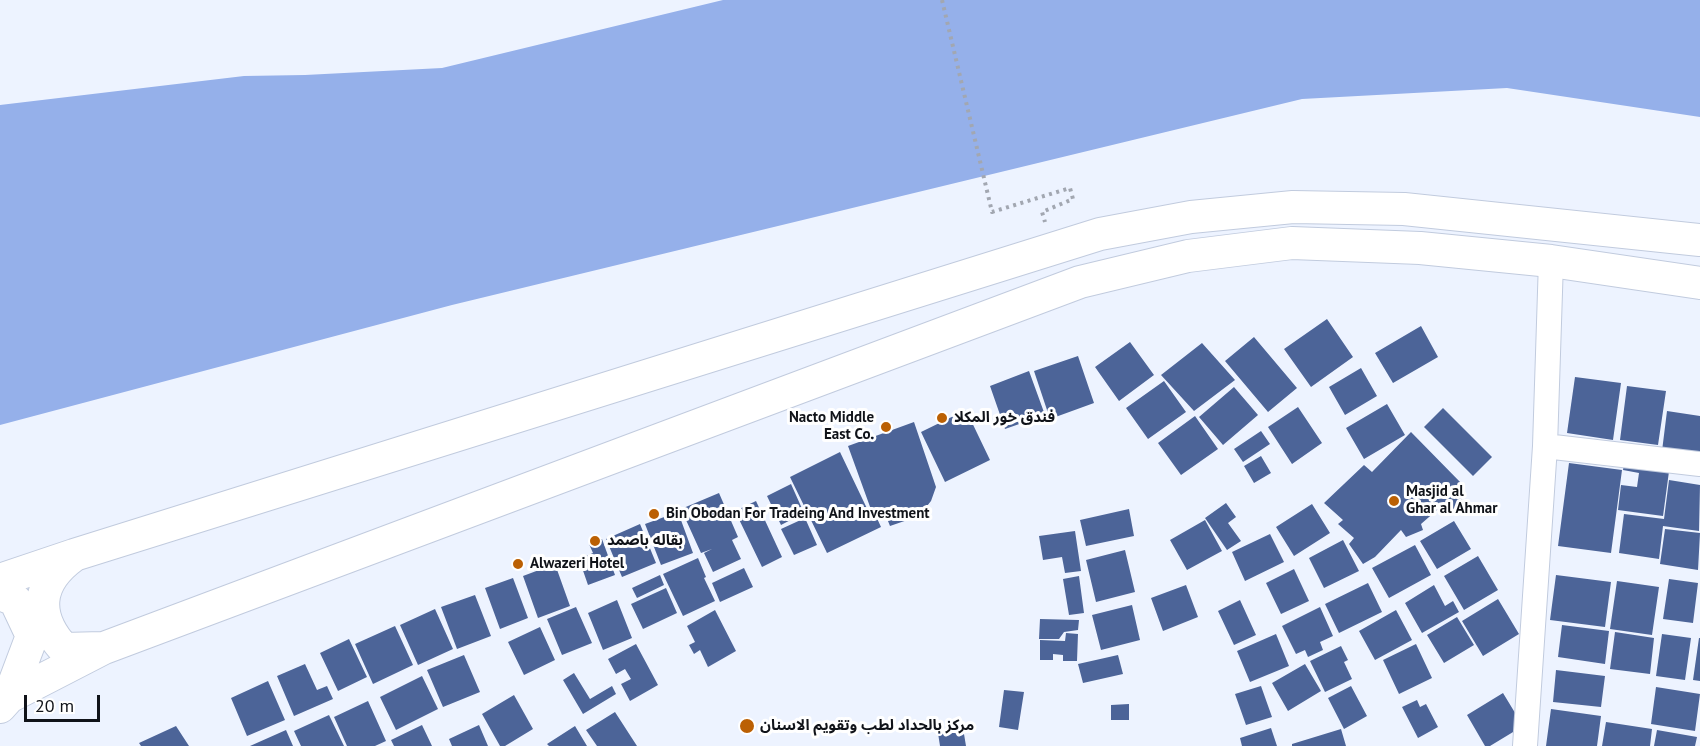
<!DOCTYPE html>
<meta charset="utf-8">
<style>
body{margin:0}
#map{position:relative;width:1700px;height:746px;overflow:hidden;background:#edf3ff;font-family:"PT Sans",sans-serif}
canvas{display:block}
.scale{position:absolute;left:24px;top:695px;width:76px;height:27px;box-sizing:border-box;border:3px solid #101319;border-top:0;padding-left:8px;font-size:18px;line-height:21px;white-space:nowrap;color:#101319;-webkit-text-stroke:4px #fff;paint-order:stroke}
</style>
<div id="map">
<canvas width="1700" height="746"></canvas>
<div class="scale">20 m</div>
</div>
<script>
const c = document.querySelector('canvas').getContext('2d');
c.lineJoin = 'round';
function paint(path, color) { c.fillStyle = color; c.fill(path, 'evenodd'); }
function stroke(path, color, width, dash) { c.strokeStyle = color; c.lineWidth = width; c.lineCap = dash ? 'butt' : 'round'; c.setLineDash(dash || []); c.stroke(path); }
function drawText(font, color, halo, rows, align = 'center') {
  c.font = font + ' "PT Sans","Noto Sans Arabic",sans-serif'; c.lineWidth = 6; c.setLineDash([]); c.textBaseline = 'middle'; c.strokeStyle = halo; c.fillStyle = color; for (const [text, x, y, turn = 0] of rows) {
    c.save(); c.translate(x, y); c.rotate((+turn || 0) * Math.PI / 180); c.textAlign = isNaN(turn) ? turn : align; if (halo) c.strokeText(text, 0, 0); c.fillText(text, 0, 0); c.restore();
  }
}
const water = new Path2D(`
 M723 0H1700V117L1507 88 1302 99 452 305 0 425V105L244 76 305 75 442 68Z`);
const building = new Path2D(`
 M1327 319 1353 357 1311 387 1284 349Z
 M1421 326 1438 357 1393 383 1375 353Z
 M1254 337 1297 388 1268 412 1225 361Z
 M1130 342 1154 375 1119 401 1095 367Z
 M1202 343 1235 380 1194 411 1161 375Z
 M1078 356 1094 403 1050 419 1034 371Z
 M1361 368 1377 396 1345 415 1329 387Z
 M1029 371 1045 415 1005 429 990 386Z
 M1575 377 1621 383 1613 440 1567 433Z
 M1164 381 1186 412 1148 439 1126 408Z
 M1627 386 1666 391 1658 445 1620 440Z
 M1234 387 1258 415 1223 445 1199 417Z
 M1387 404 1405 435 1364 459 1346 428Z
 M1298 407 1322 443 1292 464 1268 427Z
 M1443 408 1492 457 1473 476 1424 427Z
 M966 410 990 460 945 482 921 432Z
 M1667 411 1700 416V464L1661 459Z
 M1195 416 1218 449 1181 475 1158 443Z
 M914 422 936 487 931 501 919 516 890 526 884 511 873 515 848 446Z
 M1261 431 1270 444 1243 462 1234 449Z
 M1411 432 1462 484 1463 498 1453 511 1444 504 1421 524 1423 530 1406 537 1401 530 1375 557 1363 564 1349 544 1354 538 1338 524 1343 520 1324 503 1364 465 1372 472Z
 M840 452 872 519 876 516 881 527 827 553 790 477Z
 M1261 456 1271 473 1254 483 1244 466Z
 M1625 458 1670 464 1663 516 1618 510 1621 485 1637 487 1639 473 1623 470Z
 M1569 463 1622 470 1611 553 1558 546Z
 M1669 480 1700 485 1699 531 1663 526 1659 559 1619 553 1624 514 1664 519Z
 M791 484 804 513 781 525 767 496Z
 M719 493 738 537 732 540 741 559 713 572 704 553 712 549 701 553 681 509Z
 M756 501 782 557 762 567 735 511Z
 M1226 503 1236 517 1228 523 1241 541 1227 550 1205 518Z
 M1312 504 1330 533 1294 556 1276 527Z
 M1129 509 1134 536 1086 546 1080 520Z
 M678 512 693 553 661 565 645 524Z
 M805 518 817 545 794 555 781 529Z
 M1205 520 1222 551 1187 570 1170 540Z
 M1454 521 1471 549 1437 569 1420 541Z
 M640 524 656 563 622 577 606 539Z
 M1665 529 1700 533 1698 570 1660 564Z
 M1075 531 1081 571 1065 573 1062 557 1043 560 1039 536Z
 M1270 534 1284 562 1245 581 1232 552Z
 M602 539 615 575 588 585 579 559 593 553 589 544Z
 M1343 540 1359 571 1324 588 1309 558Z
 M1415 545 1431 575 1389 598 1372 568Z
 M1125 550 1135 592 1096 602 1086 560Z
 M1478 556 1498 590 1464 610 1444 576Z
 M698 558 706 577 704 578 715 601 683 616 663 574Z
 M555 564 570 606 538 618 523 576Z
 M744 568 753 587 720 602 712 583Z
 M1294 569 1309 601 1281 614 1266 583Z
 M660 575 664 585 637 598 632 588Z
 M1556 575 1611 582 1605 627 1550 620Z
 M1079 576 1084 613 1069 615 1063 579Z
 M513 578 528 618 500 629 485 588Z
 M1669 579 1698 583 1693 623 1663 619Z
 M1617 581 1659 587 1652 635 1610 629Z
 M1368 583 1382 612 1339 633 1325 604Z
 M1186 585 1198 617 1163 631 1151 598Z
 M1434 585 1445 606 1453 601 1459 612 1422 633 1405 603Z
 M666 588 677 613 643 629 631 604Z
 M475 595 491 636 457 649 441 607Z
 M1498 599 1519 634 1483 656 1462 621Z
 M617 600 632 638 603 650 588 613Z
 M1240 600 1256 635 1234 645 1218 611Z
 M1132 605 1140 640 1101 650 1092 615Z
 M576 607 592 643 562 655 547 619Z
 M1320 607 1333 636 1320 642 1323 650 1308 657 1305 650 1296 654 1282 626Z
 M435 609 453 649 418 665 400 625Z
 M715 610 736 651 708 667 700 650 694 654 689 645 695 642 687 626Z
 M1396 610 1412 640 1375 660 1359 631Z
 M1457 617 1474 645 1444 663 1427 635Z
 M1040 619 1079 620 1078 630 1064 632 1059 639H1039Z
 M1562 625 1609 631 1605 664 1558 657Z
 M395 626 413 665 373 684 355 644Z
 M540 627 555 660 524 675 508 642Z
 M1615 632 1654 638 1650 674 1610 669Z
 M1066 633 1078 634 1077 661H1063V655L1053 654V660H1040V640L1065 641Z
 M1276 634 1289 666 1250 682 1237 651Z
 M1662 634 1691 638 1685 680 1656 676Z
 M1699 638H1700V681L1693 680Z
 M349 639 367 677 338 691 320 653Z
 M636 644 658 685 630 701 621 684 631 679 625 669 616 674 608 659Z
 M1416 644 1432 678 1399 694 1383 660Z
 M1341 646 1348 660 1344 662 1352 679 1325 692 1310 661Z
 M464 655 480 692 443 707 427 670Z
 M1118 655 1123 674 1083 683 1078 664Z
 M305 664 317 690 327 686 333 699 294 716 277 676Z
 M1305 664 1321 691 1288 711 1272 683Z
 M1556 670 1605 676 1601 707 1553 702Z
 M574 673 590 699 612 686 616 694 583 714 563 680Z
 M422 676 438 709 396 730 380 697Z
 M268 681 285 720 247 736 231 698Z
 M1261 686 1272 717 1246 725 1235 694Z
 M1351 686 1367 716 1344 729 1328 698Z
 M1656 687 1700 694 1695 731 1651 724Z
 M1004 690 1024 692 1018 730 999 727Z
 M1503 693 1523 726 1490 746H1485L1467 715Z
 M514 695 533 729 505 746H500L482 714Z
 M1417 700 1420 707 1426 704 1438 727 1418 738 1402 707Z
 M368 701 386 741 375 746H347L334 717Z
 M1129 704V720H1111V705Z
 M1551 709 1601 716 1597 746H1546Z
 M615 712 637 746H597L586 730Z
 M329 715 344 746H301L294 731Z
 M1606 722 1652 729 1650 746H1602Z
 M422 725 432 746H394L391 740Z
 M479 725 488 746H452L449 739Z
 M176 726 189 746H141L139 743Z
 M575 726 587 746H549L547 744Z
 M963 728 966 746H940L938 733Z
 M1271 728 1277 746H1242L1240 738Z
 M1341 729 1346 746H1292V744Z
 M286 730 293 746H250Z
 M1657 730 1697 737 1695 746H1654Z`);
const path = new Path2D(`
 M942 0 992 212 1070 188 1073 199 1042 212 1045 222`);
const minor = new Path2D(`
 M1545 446 1700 464
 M1525 746 1545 446 1551 261`);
const major = new Path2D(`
 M73 556C36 583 34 616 64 649L102 648
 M0 580 74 555 1100 234 1191 217 1293 207 1404 209 1700 240
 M0 594 15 600 32 636 9 697
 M0 707 9 697 104 648 1080 282 1188 256 1292 243 1420 248 1551 261 1700 283`);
const markers = [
 [942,418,6,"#bb6004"],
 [886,427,6,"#bb6004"],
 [1394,501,6,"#bb6004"],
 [654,514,6,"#bb6004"],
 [595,541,6,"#bb6004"],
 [518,564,6,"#bb6004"],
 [747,726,8,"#bb6004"]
];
const poiNames = [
 ["Nacto Middle",874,418,"right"],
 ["East Co.",874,435,"right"],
 ["فندق خور المكلا",954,418],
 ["Masjid al",1406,492],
 ["Ghar al Ahmar",1406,509],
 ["Bin Obodan For Tradeing And Investment",666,514],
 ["بقاله باصمد",607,541],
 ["Alwazeri Hotel",530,564],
 ["مركز بالحداد لطب وتقويم الاسنان",760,726]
];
paint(water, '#95b0ea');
paint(building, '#4c6498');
stroke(minor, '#c1cbde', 26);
stroke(major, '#c1cbde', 34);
stroke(path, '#a2a7b1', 4, [3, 4.5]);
stroke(minor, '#fff', 24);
stroke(major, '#fff', 32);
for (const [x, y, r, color] of markers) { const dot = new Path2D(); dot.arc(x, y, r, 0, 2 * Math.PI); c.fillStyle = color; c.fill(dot); stroke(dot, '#fff', 2); }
drawText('bold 15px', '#101319', '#fff', poiNames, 'left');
</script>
